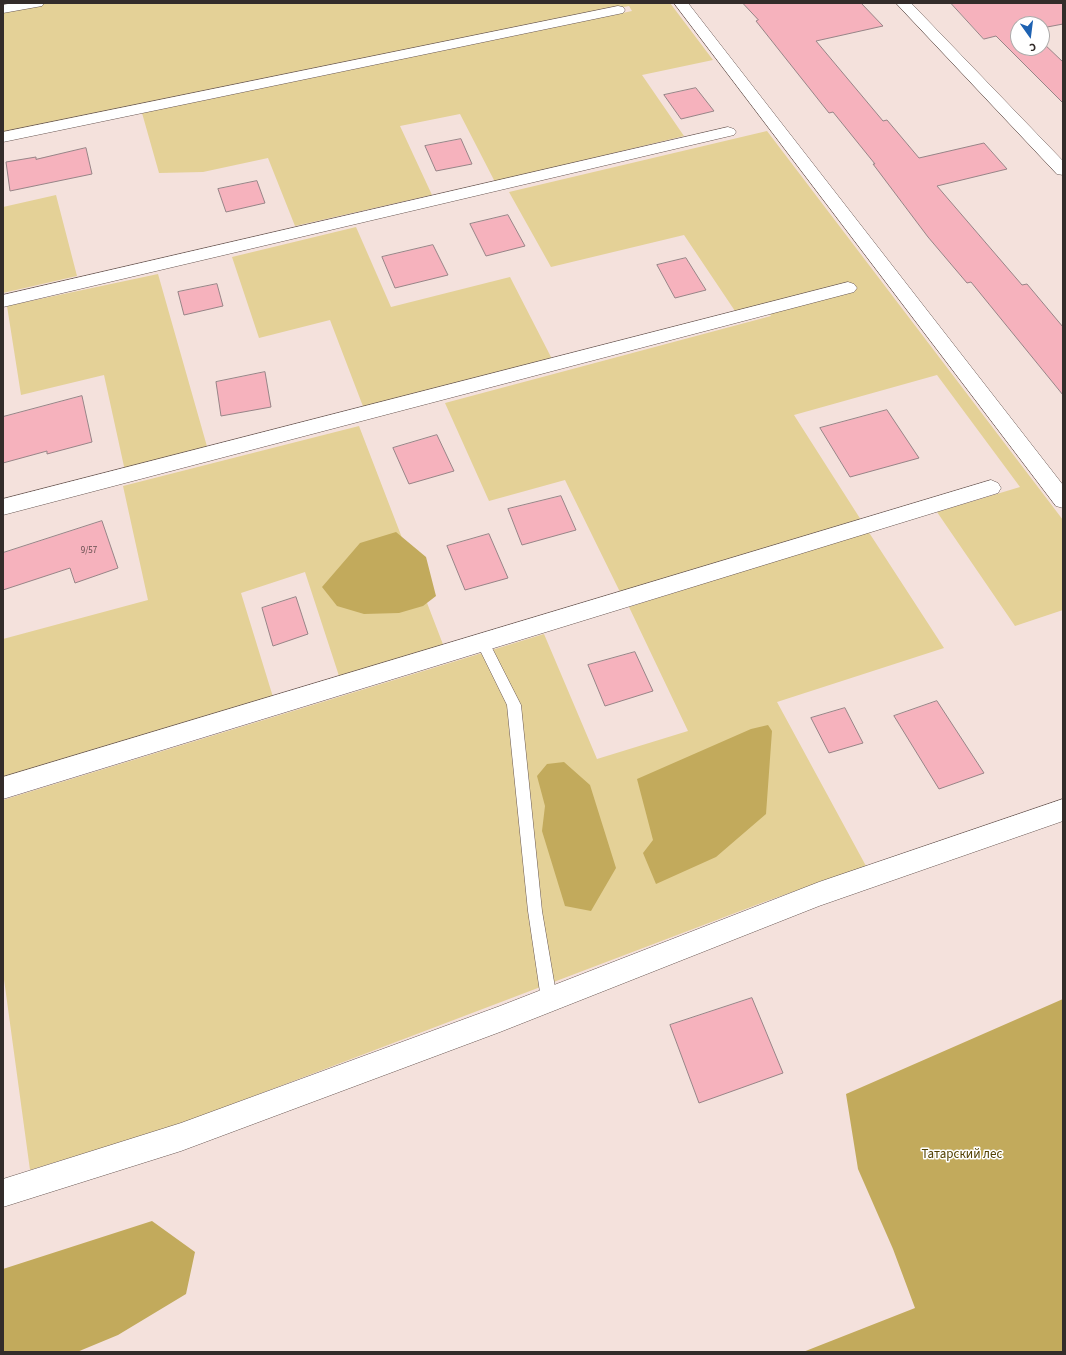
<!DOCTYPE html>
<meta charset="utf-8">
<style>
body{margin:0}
#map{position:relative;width:1066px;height:1355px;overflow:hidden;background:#f4e1dc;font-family:"Source Sans 3",sans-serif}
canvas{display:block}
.frame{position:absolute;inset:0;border:4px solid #332c2a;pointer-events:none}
.north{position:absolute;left:1010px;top:16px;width:40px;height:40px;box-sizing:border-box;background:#fff;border:1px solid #adabaa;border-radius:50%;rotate:166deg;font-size:11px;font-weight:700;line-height:16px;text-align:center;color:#332c2a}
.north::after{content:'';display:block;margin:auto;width:14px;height:18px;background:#1e62b2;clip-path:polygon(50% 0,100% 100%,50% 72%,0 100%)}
</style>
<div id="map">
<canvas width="1066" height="1355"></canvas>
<div class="frame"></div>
<div class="north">С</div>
</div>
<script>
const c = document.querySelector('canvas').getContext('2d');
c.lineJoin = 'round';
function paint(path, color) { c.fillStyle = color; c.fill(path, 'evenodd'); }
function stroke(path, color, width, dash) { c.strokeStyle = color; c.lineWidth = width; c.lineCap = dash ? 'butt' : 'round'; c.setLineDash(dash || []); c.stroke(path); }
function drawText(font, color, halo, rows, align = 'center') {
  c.font = font + ' "Source Sans 3",sans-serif'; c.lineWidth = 3; c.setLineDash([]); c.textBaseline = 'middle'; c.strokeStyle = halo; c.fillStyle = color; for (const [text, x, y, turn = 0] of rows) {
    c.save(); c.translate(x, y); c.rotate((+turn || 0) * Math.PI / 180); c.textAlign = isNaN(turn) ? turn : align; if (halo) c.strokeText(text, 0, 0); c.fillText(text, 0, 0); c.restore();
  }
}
const green = new Path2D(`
 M45 3H670L713 60 642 75 684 136 495 182 460 114 400 126 432 195 295 226 268 158 203 172 159 173 142 113 632 11 629 6 3 133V11Z
 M767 131 1063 520V610L1015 626 937 512 1020 487 937 375 794 415 861 520 620 592 565 480 489 501 445 403 771 316 765 304 735 311 684 235 551 267 509 192Z
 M56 195 77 276 3 293V207Z
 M356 227 391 307 510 277 552 359 364 409 330 320 259 338 232 257Z
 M158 274 208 450 125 471 104 375 21 395 7 306Z
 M359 426 444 647 340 679 305 572 241 593 273 697 3 781V639L148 600 123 486Z
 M868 531 944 648 777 702 866 866 764 902 175 1126 30 1170 3 972V800L544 634 597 759 688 731 629 607Z`);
const forest = new Path2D(`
 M396 532 426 557 436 596 423 606 399 613 364 614 337 606 322 587 360 543Z
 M768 725 772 731 766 814 716 857 656 884 643 853 653 840 637 779 751 729Z
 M564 762 590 785 616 868 591 911 565 906 542 831 545 806 537 776 547 764Z
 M1063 999V1352H803L915 1308 893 1249 858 1169 846 1094Z
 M152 1221 195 1252 186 1294 118 1335 77 1352H3V1269Z`);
const building = new Path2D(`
 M743 3H861L883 26 816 41 883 121 887 120 919 158 984 143 1007 169 937 186 1022 285 1027 284 1063 327V395L971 282 967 283 928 237 873 164H875L833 112 829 113 756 21 758 20Z
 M951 3H1063V24L1042 28V24H1018V48H1042V42L1063 62V103L996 36 984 39Z
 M696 88 714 111 681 119 664 95Z
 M461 139 472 164 436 171 425 146Z
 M86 148 92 174 10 191 6 162 36 157V159Z
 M257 181 265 203 226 212 218 189Z
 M508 215 525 246 486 256 470 224Z
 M433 245 448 275 395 288 382 257Z
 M686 258 706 290 675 298 657 265Z
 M217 284 223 306 184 315 178 292Z
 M265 372 271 407 221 416 216 382Z
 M82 396 92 442 47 454V451L3 463V417Z
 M887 410 919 458 850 477 820 428Z
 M437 435 454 471 409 484 393 448Z
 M561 496 576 530 522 545 508 509Z
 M102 521 118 568 75 583 70 568 3 590V553Z
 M489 534 508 578 465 590 447 546Z
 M296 597 308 634 273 646 262 608Z
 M635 652 653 691 605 706 588 665Z
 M937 701 984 773 939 789 894 716Z
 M845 708 863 743 829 753 811 718Z
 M752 998 783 1073 699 1103 670 1025Z`);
const service = new Path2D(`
 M482 637 487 638 521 705 542 911 557 999 554 1004 549 1007 544 1004 541 999 528 911 507 705 476 642 477 638Z`);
const minor = new Path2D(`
 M13 3H44L42 6 3 13V5Z
 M674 3H688L1063 485V508L1056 506Z
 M896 3H911L1063 161V175L1057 174Z
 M618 6 623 7 625 10 623 13 3 142V132Z
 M728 127 734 129 736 132 734 135 3 307V295Z
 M848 282 854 284 857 288 854 292 3 515V499Z
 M991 480 998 483 1001 488 998 493 3 799V777Z
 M1063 799V821L819 906 500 1032 181 1151 3 1207V1179L181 1123 500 1006 819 882Z`);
const numberNames = [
 ["9/57",89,551]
];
const nearParknames = [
 ["Татарский лес",962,1155]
];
paint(green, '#e4d197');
paint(forest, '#c2aa5c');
paint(building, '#f6b2bd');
stroke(building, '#978487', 1);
stroke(service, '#695854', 1);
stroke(minor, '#695854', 1);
paint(service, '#fff');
paint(minor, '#fff');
drawText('9px', '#644e4f', null, numberNames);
drawText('13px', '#524000', '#fff', nearParknames);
</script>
